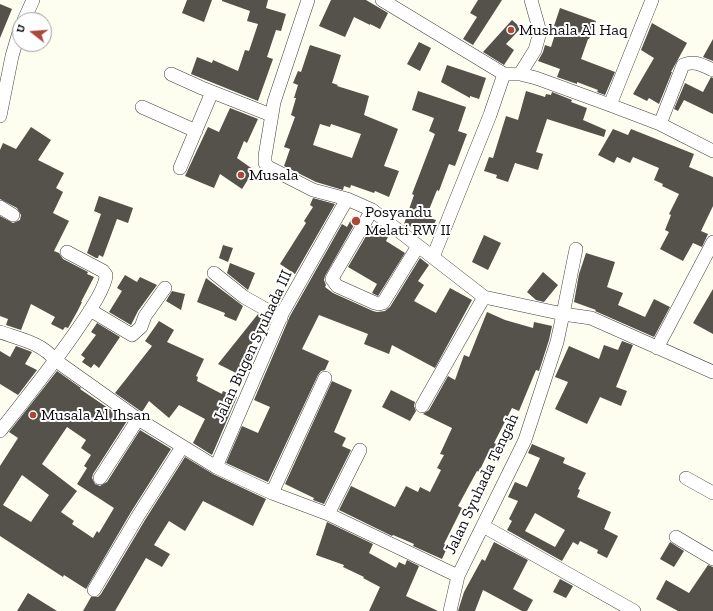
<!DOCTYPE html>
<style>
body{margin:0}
#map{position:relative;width:713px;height:611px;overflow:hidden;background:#fdfdf0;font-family:"Zilla Slab",serif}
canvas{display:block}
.north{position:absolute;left:12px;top:12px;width:40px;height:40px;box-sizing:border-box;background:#fff;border:1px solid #9e9e9e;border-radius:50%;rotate:287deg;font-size:11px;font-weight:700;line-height:16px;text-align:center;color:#0d0d0d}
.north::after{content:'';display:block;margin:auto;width:14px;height:18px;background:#ab4838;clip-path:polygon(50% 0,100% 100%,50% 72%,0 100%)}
</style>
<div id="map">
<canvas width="713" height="611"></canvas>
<div class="north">U</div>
</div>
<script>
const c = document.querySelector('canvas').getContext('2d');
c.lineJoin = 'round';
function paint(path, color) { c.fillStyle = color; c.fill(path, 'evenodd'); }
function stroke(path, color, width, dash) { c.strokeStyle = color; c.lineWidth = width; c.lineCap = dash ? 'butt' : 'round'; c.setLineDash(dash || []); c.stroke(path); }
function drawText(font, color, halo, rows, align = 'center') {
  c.font = font + ' "Zilla Slab",serif'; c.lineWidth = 4; c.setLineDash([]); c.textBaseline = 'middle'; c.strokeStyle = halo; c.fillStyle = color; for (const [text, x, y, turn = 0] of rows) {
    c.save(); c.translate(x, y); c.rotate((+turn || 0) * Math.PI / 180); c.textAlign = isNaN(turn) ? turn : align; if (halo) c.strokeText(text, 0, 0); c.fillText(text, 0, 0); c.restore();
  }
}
const building = new Path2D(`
 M187 0H212L204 22 182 13Z
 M222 0H268L266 8 286 14 281 31 276 30 267 57 273 59 258 101 191 74 197 57 212 63 213 60 238 71 245 50 249 51 258 24 247 21 250 11 222 1Z
 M331 0H366L388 13 380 29 370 24V25L354 17 345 37 319 26Z
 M478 0H502L473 45 463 39 477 17 470 13Z
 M0 4 12 9 0 38Z
 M560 8 596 21 589 39H588L581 59 615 72 605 95 597 92 598 90 577 82V84L557 77 560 69 538 61 543 52 545 45 551 47 557 28 554 26Z
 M512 20 521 28 506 44 514 50 504 65 483 52Z
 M652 23 687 43 671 72H672L659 104 649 98 647 101 633 94 654 58 641 50Z
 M713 39V61L703 57Z
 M419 42 431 48 420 71 407 64Z
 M310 45 341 55 332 83 338 85 337 86 369 96 364 115 398 129 384 166 399 171 389 197 375 191 374 193 351 185 350 188 344 186 343 190 316 182 284 166 290 149 284 147 295 117 291 115 296 98H294L298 85 293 83 298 71 301 72ZM320 124 330 127 331 124 361 134 352 158 313 145Z
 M447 65 486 78 479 99 470 96V98L441 82Z
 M711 77 713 78V114L684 100 678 111 674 109 685 83 703 92Z
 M418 91 466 107 458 131 467 134 455 166 449 164 439 191 437 190 426 217 436 220 430 234 404 224 414 195 412 194 435 134 429 131 434 118 412 110Z
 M526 91 545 97 546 94 551 95 552 92 572 100 571 102 587 108 583 120 606 130 604 137 547 119 536 152 543 154 538 170 515 163 508 182 496 178 497 175 484 171 489 157 493 158 506 116 518 120Z
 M230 108 258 119 247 143 244 141 237 158 254 170 242 189 220 174 214 188 185 176 208 127 219 132Z
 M31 127 51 140 38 160 64 173 56 188 63 192 53 213 69 221 54 251 59 253 63 259 88 272 87 274 94 277 81 302H82L77 312 68 328 65 327 63 330 51 324 55 317 31 304 21 330 6 325 8 319 0 316V216L13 223 20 220 21 215 17 208 0 199V150L3 143 16 149Z
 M613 129 628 135 631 129 694 154 689 167 713 177V206L701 231 708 234 702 247 693 243 683 261 660 249 669 232 665 230 671 215 669 214 679 194 662 186 663 184 654 180 659 168 633 157 630 163 617 157 614 163 598 155Z
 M99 196 133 208 128 223 117 219 103 257 99 255 98 258H96L87 253 101 214 94 211Z
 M313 198 335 204 295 274 280 264 306 223 304 221 313 207 310 205Z
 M353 216 358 218 325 276 324 280 326 285 325 287 333 293 373 311 377 312 385 311 390 307 420 258 429 265 418 281 424 285 414 301 436 313 450 288 472 300 435 368 392 345 389 354 364 344 368 334 319 315 302 349 329 361 325 370 321 371 318 375 268 482 226 463 242 426 258 433 270 407 254 400 290 316 342 224 347 227Z
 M372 226 378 230 377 231 388 237 386 241 405 253 378 296 372 293 377 284 348 267Z
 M484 235 501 243 488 270 472 262Z
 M223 245 233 248 228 262 219 258Z
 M586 253 615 262 607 287 623 293 618 305 645 317 654 299 670 307 654 337 595 311 596 310 574 302 579 274Z
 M230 263 255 273 248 290 227 273Z
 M543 272 558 285 544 302 536 300 527 292Z
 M125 275 137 282 140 277 157 285 138 311 131 325 109 312 122 291 117 288Z
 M206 278 243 306 236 321 224 316 225 313 197 302Z
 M713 289V334L693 323Z
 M172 291 185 294 181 310 166 301Z
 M487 312 505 320 533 328 534 322 552 326 549 340 539 371 536 370 519 411 512 408 494 443 502 446 495 461 486 457 479 472 477 471 458 506 462 508 444 544 448 546 442 559 413 546 414 544 393 535 392 536 339 510 351 486 395 507 406 486 418 492 420 487 430 492 441 470 437 468 444 455 440 454 452 428 423 414 429 410 448 376 455 380 464 355 469 357Z
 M258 314 265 318 243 361 238 374 218 364Z
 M159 321 174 330 167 342 204 359 196 376 198 377 197 381 222 394 223 391 237 397 212 455 193 443 205 419 179 405 169 418 149 401 142 412 115 393 152 346 145 341Z
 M97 323 120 337 99 368 94 364 91 368 82 362 85 358 81 355 96 335 91 332Z
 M622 341 633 345 616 387 627 391 621 406 600 397 587 424 555 409 568 382 555 377 569 346 599 359 604 345 618 350Z
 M16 346 32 352 25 364 37 370 18 395 0 384V351L10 357Z
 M57 371 81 388 80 389 127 421 93 474 92 478 95 484 100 486 107 482 140 430 171 449 131 512 86 589 64 575 63 577 0 536V466L18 438 9 432ZM67 427 86 440 81 448 91 455 84 466 87 468 77 484 114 508 99 533 97 531 93 538 72 524 74 521 61 512 77 491 42 464ZM22 475 49 495 31 522 3 505Z
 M332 381 352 390 334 432 346 438 342 446 351 450 324 504 313 500 314 498 285 484Z
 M391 390 415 402 414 406 416 411 410 421 382 407Z
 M532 444 565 458 563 463 586 473 578 489 580 490 577 497 611 512 604 529 618 536 607 558 597 553 598 550 580 541 578 545 573 542 562 561 507 530 512 521 509 519 518 501 508 497 515 482 527 487 540 458 528 453ZM535 513 565 530 555 547 525 531Z
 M185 457 213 474 266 499 253 526 203 501 185 531 169 521 154 545 170 554 162 567 146 558 115 611H83L91 597H98L101 594 145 520Z
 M327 522 373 544 369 553 396 568 399 562 405 565 407 560 419 566 406 596 438 611H369L380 587 363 578 364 577 343 567 344 565 316 555Z
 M494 542 528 560 513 589 533 600 527 611H522L483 590 475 611H458L464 592 482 559 485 561Z
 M670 542 684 551 674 567 660 559Z
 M708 565 713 567V611H678L656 599 666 580 689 593Z
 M560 579 573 586 566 598 553 592Z
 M28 593 57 611H17Z`);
const minor = new Path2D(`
 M308 0 274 102 265 156V163L268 167 313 190 347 199 372 210 484 297 563 314 557 342 525 440 458 576
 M382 0 504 74H520L536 78 610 105 660 124 713 151
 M24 20 33 0
 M171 74 202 88 271 115
 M520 74 535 50 540 32 531 0
 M610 105 652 0
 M142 107 196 131
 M0 116 12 56 20 29
 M660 124 683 65C694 60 702 65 713 70
 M180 168 212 92
 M0 207 13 215
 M372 210 334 275 332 279 337 286 375 303 379 304 383 303 418 246
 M576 249 563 314 591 318 713 372
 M433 257 490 115 504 74
 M214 273 244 297 281 318
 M90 310 132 335 141 327 145 316 165 288
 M0 332C20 339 42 343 55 360L138 419 216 467 272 493 328 514 458 576 450 611
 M657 348 713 242
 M422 406 484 297
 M0 431C19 407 107 299 106 275L103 271 67 252
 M216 467 283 312 347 199
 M100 478 138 419
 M686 478 713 493
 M272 493 325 378
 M328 514 360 450
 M483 526 634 611
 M676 537 713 559
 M94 590 138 516 182 447`);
const markers = [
 [511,30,4,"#ab4838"],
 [241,175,4,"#ab4838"],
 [356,221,5,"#ab4838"],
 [33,415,4,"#ab4838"]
];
const poiNames = [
 ["Mushala Al Haq",519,30],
 ["Musala",249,175],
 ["Posyandu",365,212],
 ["Melati RW II",365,230],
 ["Musala Al Ihsan",41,415]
];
const streetNames = [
 ["Jalan Bugen Syuhada III",253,346,-65],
 ["Jalan Syuhada Tengah",482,484,-65]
];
paint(building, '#55514b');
stroke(minor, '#404040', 14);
stroke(minor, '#fff', 13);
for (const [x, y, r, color] of markers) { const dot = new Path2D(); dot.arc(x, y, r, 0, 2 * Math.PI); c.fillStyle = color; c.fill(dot); stroke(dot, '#fff', 1.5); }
drawText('16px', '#0d0d0d', '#fff', poiNames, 'left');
drawText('16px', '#0d0d0d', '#fff', streetNames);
</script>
